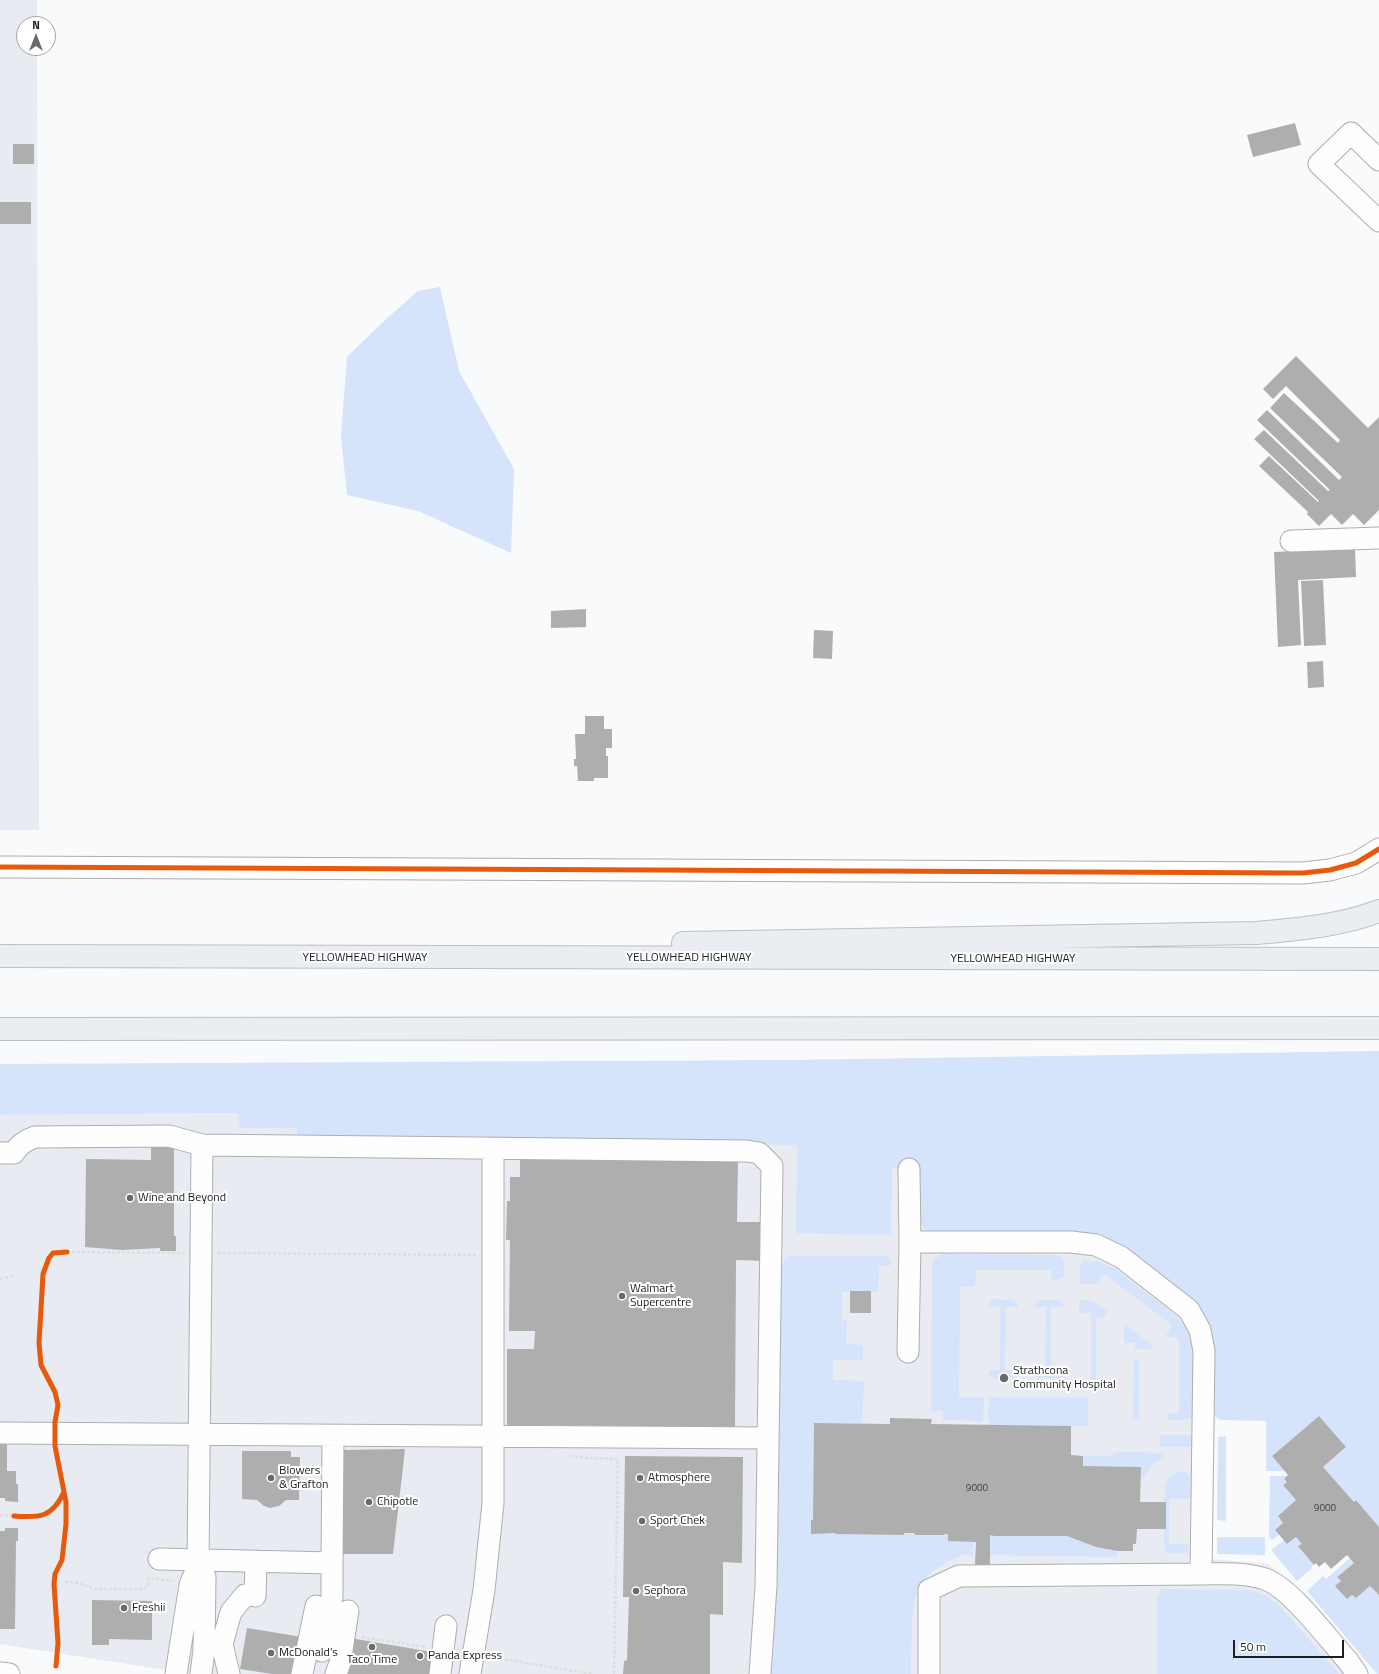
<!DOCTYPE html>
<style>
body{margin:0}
#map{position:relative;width:1379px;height:1674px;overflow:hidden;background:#f9fafb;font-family:"Titillium Web",sans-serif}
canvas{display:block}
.north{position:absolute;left:16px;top:16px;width:40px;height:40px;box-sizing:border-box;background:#fff;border:1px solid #a4a5a5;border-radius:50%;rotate:0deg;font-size:11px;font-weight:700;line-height:16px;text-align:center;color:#1c1d1e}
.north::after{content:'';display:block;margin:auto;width:14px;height:18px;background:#696a6b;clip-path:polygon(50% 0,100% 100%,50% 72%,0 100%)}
.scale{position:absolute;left:1233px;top:1640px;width:111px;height:18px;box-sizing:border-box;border:2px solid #1c1d1e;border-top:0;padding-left:5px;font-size:12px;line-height:14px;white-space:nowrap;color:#1c1d1e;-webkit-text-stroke:3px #fff;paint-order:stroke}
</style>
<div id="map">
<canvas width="1379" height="1674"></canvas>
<div class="north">N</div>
<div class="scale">50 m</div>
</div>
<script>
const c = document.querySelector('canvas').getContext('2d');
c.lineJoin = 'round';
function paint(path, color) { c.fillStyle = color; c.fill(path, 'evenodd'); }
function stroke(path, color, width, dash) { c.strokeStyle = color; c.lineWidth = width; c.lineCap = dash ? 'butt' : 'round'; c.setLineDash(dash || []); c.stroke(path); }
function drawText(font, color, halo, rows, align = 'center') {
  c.font = font + ' "Titillium Web",sans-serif'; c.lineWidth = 4; c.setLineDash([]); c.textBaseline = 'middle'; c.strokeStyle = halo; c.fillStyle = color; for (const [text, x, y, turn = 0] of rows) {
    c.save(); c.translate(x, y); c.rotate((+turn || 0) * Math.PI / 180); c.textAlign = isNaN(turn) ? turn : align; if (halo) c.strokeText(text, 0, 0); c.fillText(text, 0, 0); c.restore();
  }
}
const built = new Path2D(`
 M0 0H37V24H24V48H37L39 830H0Z
 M252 1113 922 1141 920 1222 935 1234 1100 1240 1200 1311 1214 1340 1215 1416 1212 1559 1268 1564 1305 1596 1365 1674H190L0 1644V1115Z`);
const green = new Path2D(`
 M440 287 459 371 514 469 511 553 418 511 347 495 341 436 347 357 385 320 418 291Z
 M1379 1051V1527L1356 1500 1354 1502 1323 1467 1346 1447 1319 1416 1272 1456 1285 1471H1266V1421L1219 1420 1215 1416 1214 1348 1211 1334 1124 1250 930 1232 924 1228 920 1220 919 1168H892L891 1233 888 1235 796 1233 797 1145 297 1137V1128H240L238 1113 0 1115V1064L792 1060Z
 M944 1254 1056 1255 1063 1259 1064 1276 1058 1280H1051V1270H976L975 1286 960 1287 959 1397H984L983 1421 943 1420V1411H931L932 1266 934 1259Z
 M791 1256H886L891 1258V1265L879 1266 878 1292H842V1320H847L846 1344 863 1345V1360H833V1380L864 1381 862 1423H814L813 1520H811V1533L904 1535 914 1533 915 1535H944L945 1534H948V1541L973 1542V1555C960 1554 952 1559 942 1565 914 1581 913 1602 912 1631 911 1645 911 1660 911 1674H772L778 1552 781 1269 786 1258Z
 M1084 1260 1099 1262 1114 1268 1174 1314 1184 1324 1191 1337 1195 1356 1194 1417 1192 1419 1169 1420 1167 1418 1168 1413H1179V1338L1167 1337 1166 1336 1172 1325 1104 1274 1095 1284H1080V1264Z
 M993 1299 1013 1300 1018 1305 1017 1307H1006L1005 1370 1017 1371 1018 1374 1014 1378H992L989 1375V1370H1000V1307L990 1306 989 1304Z
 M1085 1299 1094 1302 1107 1311 1105 1317 1096 1318V1382L1091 1383V1313H1081L1079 1310V1301Z
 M1039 1300H1059L1063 1305V1307H1051V1370L1063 1371V1375L1060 1378H1038L1034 1373 1035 1370H1045L1046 1307H1035V1304Z
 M1126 1326 1152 1345V1349H1135V1343H1124V1327Z
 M1134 1360H1139V1419H1133Z
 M989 1397 1088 1398V1426L990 1425V1422L988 1420Z
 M1160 1435H1189L1192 1437 1194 1447H1160Z
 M1226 1436V1521L1217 1520 1218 1437Z
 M1116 1452 1164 1453V1457L1153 1464 1144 1477H1140V1467L1083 1466V1456H1109Z
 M1178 1472H1185L1192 1478 1193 1497 1190 1499H1169V1544H1187L1189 1548 1188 1553H1166L1164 1546 1165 1484 1170 1476Z
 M1270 1476H1287L1284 1479 1287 1482 1283 1485 1296 1500 1278 1516 1283 1523 1279 1535 1272 1540 1269 1538Z
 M990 1535 994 1536H1067L1096 1547 1118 1551 1117 1557 990 1555Z
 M1220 1537H1265V1555L1217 1554V1538Z
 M1296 1537 1302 1544 1299 1546 1313 1563 1312 1568 1297 1581 1271 1550 1284 1540 1287 1544Z
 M1350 1558 1354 1563 1337 1577 1341 1581 1336 1586 1347 1599 1352 1595 1356 1598 1370 1586 1379 1595V1674H1377L1307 1591 1323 1576 1326 1579Z
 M1161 1589 1250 1590 1265 1595 1280 1606 1339 1674H1157V1597Z`);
const building = new Path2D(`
 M1295 123 1301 145 1253 157 1247 135Z
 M13 144H34V164H13Z
 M0 202H31V224H0Z
 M1296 356 1368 428 1379 417V510L1364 525 1353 514 1342 525 1331 514 1319 526 1307 514 1308 512 1259 466 1269 456 1318 502 1319 501 1254 439 1264 430 1328 491 1330 490 1257 420 1267 410 1339 480 1342 477 1270 408 1284 393 1338 443 1340 440 1286 386 1273 399 1263 389Z
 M1355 548 1356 577 1298 580 1301 645 1278 647 1274 552Z
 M1323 580 1326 645 1304 646 1301 581Z
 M586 609V627L551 628V611Z
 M814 630 833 631 832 659 813 658Z
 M1323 661 1324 687 1308 688 1307 662Z
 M585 716H604V729H612V748H606V756H608V778H594V781H578L577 766H574V759H576L575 734H585Z
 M151 1146H174V1236H176V1251H160V1248L122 1250 85 1247 86 1159 151 1160Z
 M520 1157 738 1159 737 1222H767V1261L736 1260 735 1427 507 1425V1349H534L535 1331H509L510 1240H506L507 1201H510V1177H520Z
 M850 1291H871V1313H850Z
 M1319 1416 1346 1447 1323 1467 1354 1502 1356 1500 1379 1527V1595L1370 1586 1356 1598 1352 1595 1347 1599 1335 1586 1341 1581 1337 1577 1354 1563 1347 1555 1331 1569 1325 1562 1319 1567 1316 1563 1314 1565 1298 1546 1302 1544 1296 1537 1287 1544 1275 1530 1283 1523 1278 1516 1296 1500 1283 1485 1287 1482 1284 1479 1288 1475 1272 1456Z
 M890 1418 932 1419 931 1424 1071 1426V1455L1083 1456V1466L1141 1467 1140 1502H1166V1529H1137L1136 1544H1133V1551H1118L1096 1547 1067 1536H994L990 1535V1566H975L976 1542 948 1541V1534H945L944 1535H915L914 1533H904V1535L835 1534V1533L811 1534V1520H813L814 1423 890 1424Z
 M0 1442H7V1471H16V1484H18V1502L5 1501V1498H0Z
 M405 1449 393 1554H339L340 1450Z
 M242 1451H291V1457H300L299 1500H286L279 1506 270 1508 264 1506 257 1500 242 1499Z
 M625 1456 743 1457 742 1563 723 1562V1615L710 1614V1674H623L624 1661 627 1660 629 1597H623Z
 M5 1528H18V1541H16L15 1629H0V1531H5Z
 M92 1600 152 1601V1640L109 1639V1645H92Z
 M247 1628 302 1637 294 1674H272L240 1669Z
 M350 1638 438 1653 434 1674H348L351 1655Z`);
const path = new Path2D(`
 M67 1252 185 1253
 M218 1253 477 1255
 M0 1279 14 1276
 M570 1456 590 1458 618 1459 614 1674
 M0 1515 14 1516
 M65 1582 78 1583 96 1589H144L148 1585 149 1578 173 1581
 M362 1637 426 1647
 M490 1657 594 1674`);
const minor = new Path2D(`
 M1379 160 1351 133 1319 164 1379 221
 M1291 541 1379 538
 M0 867 1303 873 1330 870 1356 863 1379 849
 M0 1153H14C19 1144 26 1140 35 1137L169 1136 202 1145 747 1151 759 1153 772 1166 766 1586 760 1674
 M909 1169 910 1242
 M908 1352 910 1242H1071L1096 1245 1121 1257 1189 1310 1200 1330 1204 1351 1201 1574 959 1576 929 1590V1674
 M0 1433 768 1438
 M159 1559 332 1563 333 1436
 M198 1566 205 1577 204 1650 201 1674
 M1201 1574C1221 1574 1245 1572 1265 1579 1291 1588 1328 1639 1348 1661L1357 1674
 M255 1596 256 1561
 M322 1651 332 1597V1563
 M0 1673 9 1674
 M176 1674 190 1585 198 1566 202 1145
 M229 1674 222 1644 231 1612 245 1595
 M302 1674 316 1606
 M336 1674 340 1663 348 1611
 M440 1674 446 1626
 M470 1674 484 1590 493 1503V1149`);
const highway = new Path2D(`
 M683 943 1257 933C1298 929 1340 926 1379 911
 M0 956 1379 959
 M0 1029 1379 1028`);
const cycleway = new Path2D(`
 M0 867 1303 873 1330 870 1356 863 1379 849
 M14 1516C39 1518 52 1518 64 1492
 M56 1666 58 1643 54 1584 55 1574 62 1560 66 1524V1502L55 1446V1422L58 1405 55 1392 41 1365 39 1343 43 1274 49 1258 53 1253 67 1252`);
const markers = [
 [130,1198,4,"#696a6b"],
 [622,1296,4,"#696a6b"],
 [1004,1378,5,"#696a6b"],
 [271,1478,4,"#696a6b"],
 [640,1478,4,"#696a6b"],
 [369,1502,4,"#696a6b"],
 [642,1521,4,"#696a6b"],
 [636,1591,4,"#696a6b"],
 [124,1608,4,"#696a6b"],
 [372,1647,4,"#696a6b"],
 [271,1653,4,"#696a6b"],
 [420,1656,4,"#696a6b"]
];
const numberNames = [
 ["9000",977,1489],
 ["9000",1325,1509]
];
const streetNames = [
 ["YELLOWHEAD HIGHWAY",365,958],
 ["YELLOWHEAD HIGHWAY",689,958],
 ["YELLOWHEAD HIGHWAY",1013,959]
];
const poiNames = [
 ["Wine and Beyond",138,1198],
 ["Walmart",630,1289],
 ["Supercentre",630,1303],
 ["Strathcona",1013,1371],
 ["Community Hospital",1013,1385],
 ["Blowers",279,1471],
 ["& Grafton",279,1485],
 ["Atmosphere",648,1478],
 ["Chipotle",377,1502],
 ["Sport Chek",650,1521],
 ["Sephora",644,1591],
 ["Freshii",132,1608],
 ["McDonald's",279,1653],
 ["Panda Express",428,1656],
 ["Taco Time",372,1660,"center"]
];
paint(built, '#e8ebf1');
paint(green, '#d5e3fb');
paint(building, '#aeaeae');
stroke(minor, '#adaeaf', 23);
stroke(highway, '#bbbfc5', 24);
stroke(path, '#dddede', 2.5, [3, 2]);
stroke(minor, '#fefefe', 21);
stroke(highway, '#eaedf2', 22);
stroke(cycleway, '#e8590c', 5);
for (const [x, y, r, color] of markers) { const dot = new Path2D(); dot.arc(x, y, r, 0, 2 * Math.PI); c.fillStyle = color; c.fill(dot); stroke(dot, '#fff', 1.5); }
drawText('10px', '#404142', null, numberNames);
drawText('12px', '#1c1d1e', '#fff', streetNames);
drawText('12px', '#1c1d1e', '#fff', poiNames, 'left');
</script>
